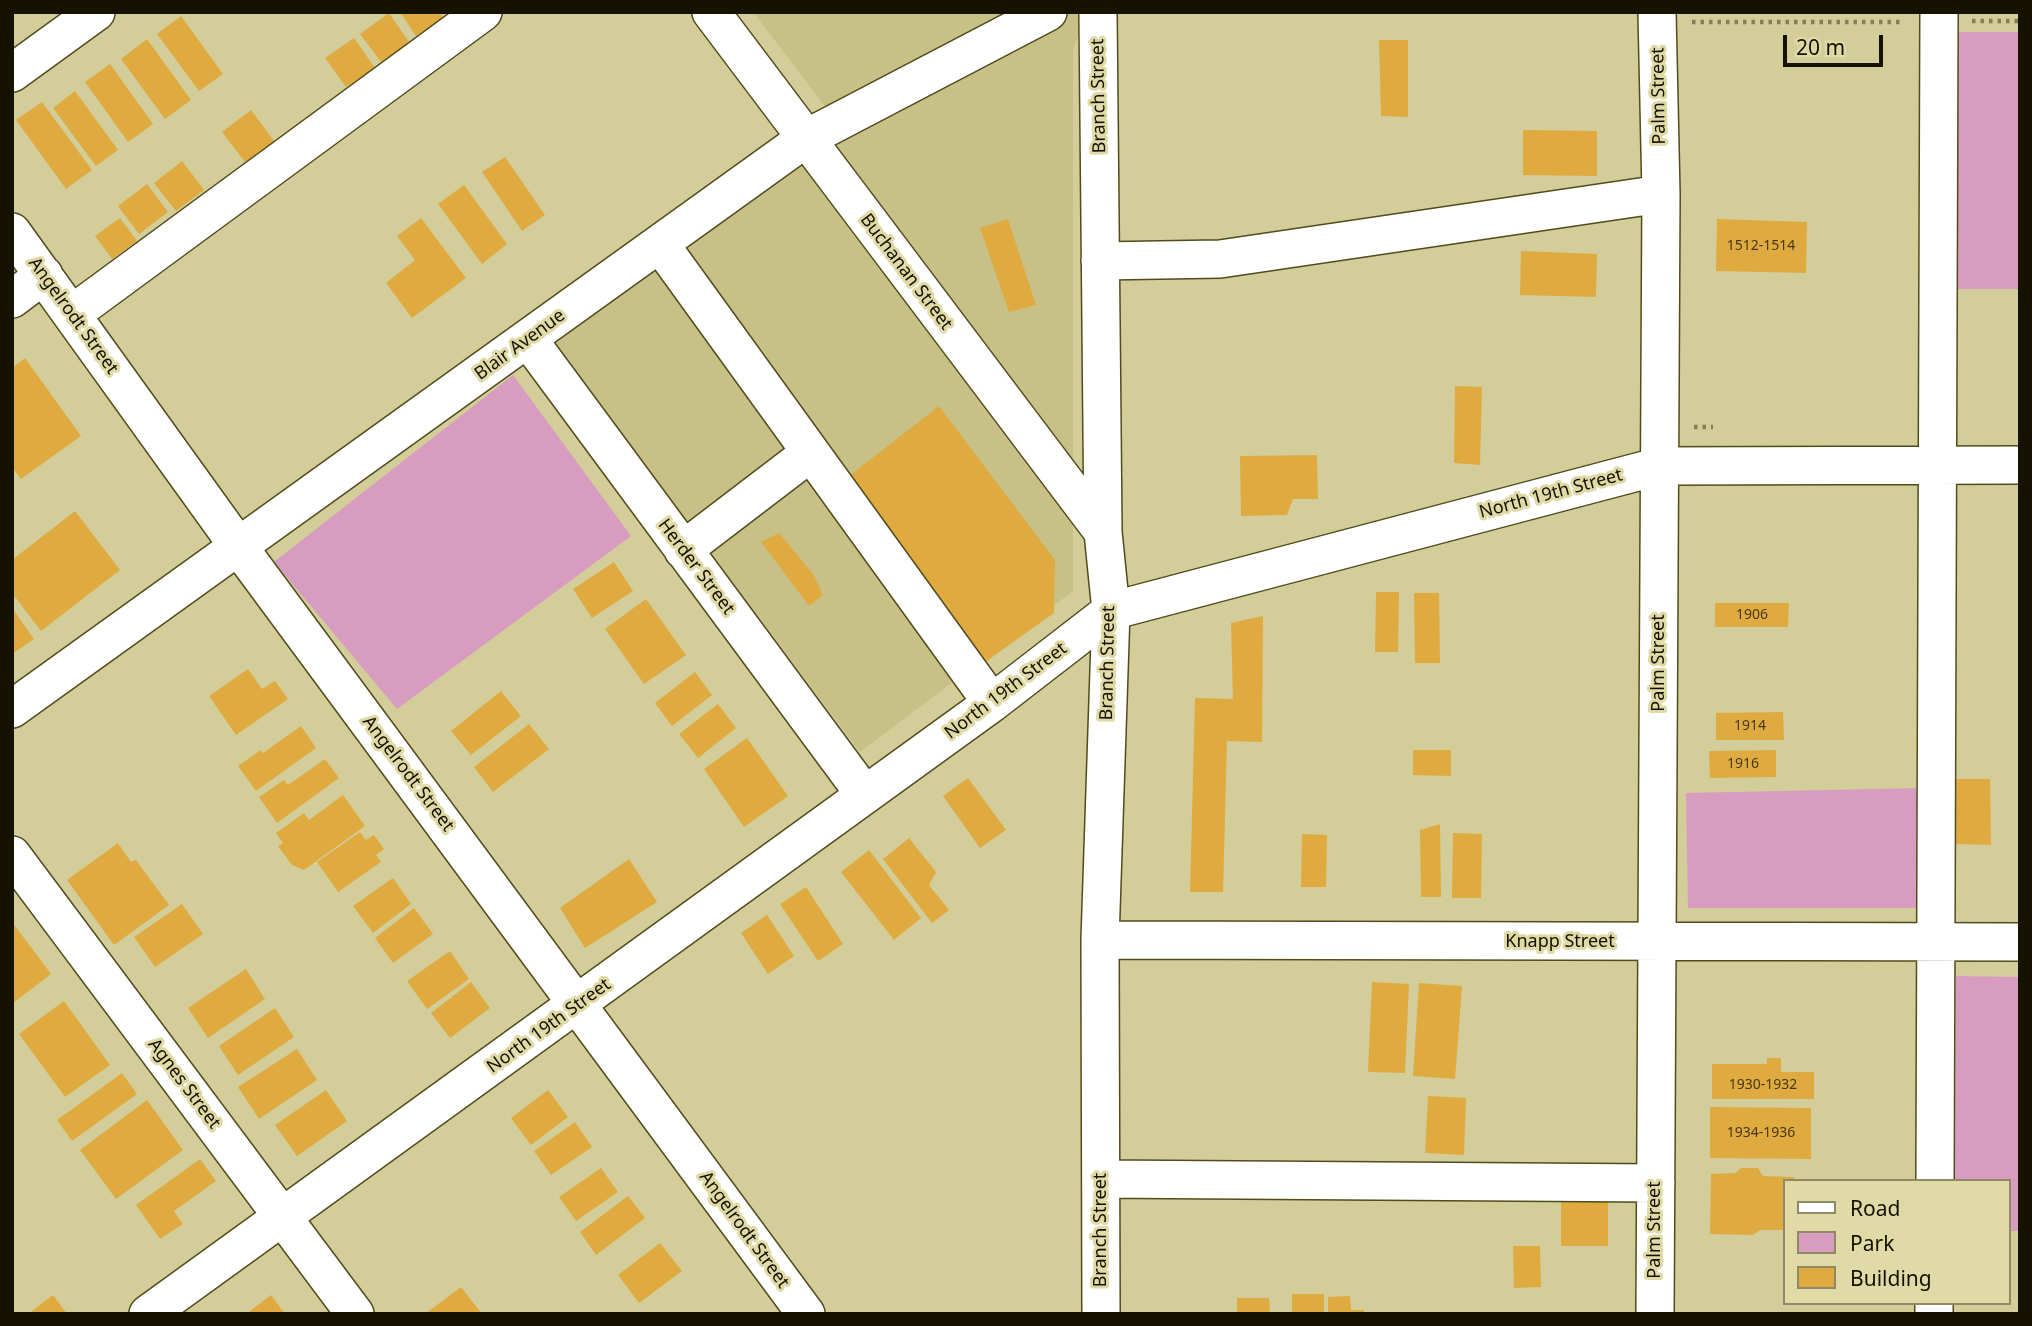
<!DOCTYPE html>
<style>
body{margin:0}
#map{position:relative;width:2032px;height:1326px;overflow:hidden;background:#d3cd9a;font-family:"Noto Sans",sans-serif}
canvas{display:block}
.frame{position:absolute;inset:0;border:14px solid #151202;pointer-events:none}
.legend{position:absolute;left:1783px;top:1179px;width:228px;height:126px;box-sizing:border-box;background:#e0daa7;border:2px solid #8f8a65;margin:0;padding:9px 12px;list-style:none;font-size:21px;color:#151202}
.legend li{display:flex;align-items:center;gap:14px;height:35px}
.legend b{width:35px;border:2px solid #8f8a65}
.scale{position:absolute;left:1783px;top:35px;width:100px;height:32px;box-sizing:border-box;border:4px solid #151202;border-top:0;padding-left:9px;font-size:21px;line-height:24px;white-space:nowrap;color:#151202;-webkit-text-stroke:5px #e0daa7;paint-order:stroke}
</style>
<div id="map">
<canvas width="2032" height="1326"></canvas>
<div class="frame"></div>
<ul class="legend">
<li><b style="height:9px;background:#fff"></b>Road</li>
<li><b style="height:19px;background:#d89cc0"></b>Park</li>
<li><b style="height:19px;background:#dfab41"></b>Building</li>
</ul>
<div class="scale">20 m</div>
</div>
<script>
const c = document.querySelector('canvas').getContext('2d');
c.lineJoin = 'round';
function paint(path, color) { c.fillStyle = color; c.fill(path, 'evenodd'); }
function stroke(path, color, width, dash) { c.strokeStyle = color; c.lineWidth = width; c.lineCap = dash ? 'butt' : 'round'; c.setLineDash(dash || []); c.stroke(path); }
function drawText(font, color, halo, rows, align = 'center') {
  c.font = font + ' "Noto Sans",sans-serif'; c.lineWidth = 6; c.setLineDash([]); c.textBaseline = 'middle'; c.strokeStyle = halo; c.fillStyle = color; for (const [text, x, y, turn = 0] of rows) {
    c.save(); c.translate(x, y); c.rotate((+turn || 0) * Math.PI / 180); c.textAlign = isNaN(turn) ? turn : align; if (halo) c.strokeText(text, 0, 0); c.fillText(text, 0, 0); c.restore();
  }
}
const built = new Path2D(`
 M753 12H1087L1073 50V591L860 752 560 352 545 327 837 122Z`);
const green = new Path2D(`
 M1958 32H2020V289H1955Z
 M513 375 631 536 397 709 274 562Z
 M1919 788 1922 908H1688L1686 793Z
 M1956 976 2020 977V1231H2009V1181H1955Z`);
const building = new Path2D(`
 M400 12H439L443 17 416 36Z
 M389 13 409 42 381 62 360 34Z
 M181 16 223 74 199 91 157 34Z
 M354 38 375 68 346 87 325 58Z
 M147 39 191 100 165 119 121 59Z
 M1379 40H1408V117L1381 116Z
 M110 64 153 124 128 142 85 82Z
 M75 91 118 150 96 166 53 108Z
 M42 102 92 170 66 189 16 120Z
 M251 110 274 141 245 162 222 132Z
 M1523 130 1597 131V176L1523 175Z
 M505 157 545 215 522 231 482 172Z
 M182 161 204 190 176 211 154 183Z
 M147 184 168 212 139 234 118 206Z
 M464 185 507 244 482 264 438 204Z
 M120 218 137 241 112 259 95 236Z
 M421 218 466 278 412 318 386 283 415 260 397 236Z
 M1008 219 1036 305 1009 312 980 228Z
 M1717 219 1807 222 1806 273 1716 271Z
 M1521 251 1597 254 1596 297 1520 295Z
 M25 358 81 436 21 479 12 467V368Z
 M1455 386 1482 387 1480 465 1454 463Z
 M939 406 1055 560 1054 613 977 668 844 480Z
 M1317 455 1318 499H1293L1287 515 1241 516 1240 456Z
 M75 511 120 570 41 631 12 593V560Z
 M779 533 813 574 823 595 809 606 761 542Z
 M614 562 633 591 592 618 573 589Z
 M1376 592H1399L1398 652H1375Z
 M1414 593H1439L1440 663H1415Z
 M646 599 686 655 644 684 605 629Z
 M1715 603H1789L1788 627H1715Z
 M12 608 34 639 12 654Z
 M1263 616 1262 742 1227 741 1223 892H1190L1195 698 1233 699 1231 623Z
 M248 669 262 689 275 681 288 699 236 735 209 696Z
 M695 672 712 695 672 726 655 703Z
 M501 691 521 716 471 755 451 731Z
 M718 704 736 728 698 758 679 734Z
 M1783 712 1784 740H1716V713Z
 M529 724 549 749 493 792 474 767Z
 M301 726 316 748 256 791 238 766 261 750 263 753Z
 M747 738 788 796 744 827 704 769Z
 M1413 750H1451V776L1413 775Z
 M1776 750V777L1710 778 1709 751Z
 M325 759 339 778 277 823 259 797 284 780 288 785Z
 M968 778 1006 830 980 848 943 796Z
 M1955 779H1990L1991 845 1956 844Z
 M343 795 365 826 304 870 292 865 278 846 283 843 276 833 304 813 309 820Z
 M1440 824 1441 897H1421L1420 830Z
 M360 832 366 840 374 835 384 849 376 855 381 862 338 892 317 862Z
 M1453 833 1482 834 1481 898H1452Z
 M1302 834 1327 835 1326 887H1301Z
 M909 838 936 872 929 885 949 910 932 923 883 859Z
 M118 843 131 862 136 860 169 905 114 945 67 880Z
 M869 850 921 918 894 940 841 872Z
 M629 859 657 902 585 948 560 908Z
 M393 878 411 904 373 933 353 906Z
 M806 887 843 944 818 961 780 904Z
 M182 904 203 934 155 967 134 937Z
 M414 908 433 934 393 963 375 938Z
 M767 915 794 956 768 974 741 933Z
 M12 922 51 974 12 1004Z
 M450 951 469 979 427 1009 407 981Z
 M246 969 265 999 208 1038 188 1008Z
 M471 982 490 1008 450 1038 431 1013Z
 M1372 982 1409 984 1405 1073 1368 1072Z
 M1419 983 1462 986 1455 1079 1413 1076Z
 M64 1001 110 1065 65 1097 19 1034Z
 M275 1008 294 1037 238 1075 219 1046Z
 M297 1049 317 1080 259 1119 238 1087Z
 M1767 1058H1781V1072H1814V1099H1712V1064H1767Z
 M122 1073 137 1094 72 1141 57 1120Z
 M326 1090 347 1121 297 1156 275 1125Z
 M548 1090 568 1117 531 1145 511 1118Z
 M1428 1096 1466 1098 1464 1155 1425 1153Z
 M147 1100 183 1150 116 1199 80 1150Z
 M1710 1107 1811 1108V1159L1710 1158Z
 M575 1122 592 1147 551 1175 534 1151Z
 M200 1159 216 1181 174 1211 183 1224 160 1239 136 1205Z
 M601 1168 618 1192 576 1221 559 1197Z
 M1741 1168H1758L1763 1176 1794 1177V1181H1785V1230H1760L1753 1235 1710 1234 1711 1174 1735 1173Z
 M1561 1190H1608V1246H1561Z
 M628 1196 645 1218 596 1255 580 1232Z
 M660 1243 682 1271 639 1303 618 1275Z
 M1513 1246H1540L1541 1287 1514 1288Z
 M461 1287 482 1314H425Z
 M1292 1294H1324V1314H1292Z
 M53 1295 67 1314H28Z
 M271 1295 285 1314H246Z
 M1350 1296 1351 1310H1364V1314H1328V1297Z
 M1237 1298H1269L1270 1314H1237Z`);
const path = new Path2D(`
 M1972 21H2020
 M1692 22H1903
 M1694 427H1713`);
const minor = new Path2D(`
 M711 12 1103 532
 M1098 12 1103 532 1111 611 1100 940 1101 1314
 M12 73 96 12
 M12 232 238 546 806 1314
 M660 244 992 703
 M1100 261 1220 259 1661 194
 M12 299 44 275
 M72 314 483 12
 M528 339 865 795
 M683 550 810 453
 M12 709 805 139 1048 12
 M12 855 355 1314
 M1100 940 2020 942
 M1101 1179 1656 1183
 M1935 1181 1939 12
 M148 1314 992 703 1111 611 1660 466 2020 465
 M1655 1314 1661 194 1657 12
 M1934 1314V1303`);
const numberNames = [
 ["1512-1514",1761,246],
 ["1906",1752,615],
 ["1914",1750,726],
 ["1916",1743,764],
 ["1930-1932",1763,1085],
 ["1934-1936",1761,1133]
];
const streetNames = [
 ["Branch Street",1099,96,-91],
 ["Palm Street",1659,96,-91],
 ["Buchanan Street",906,272,53],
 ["Angelrodt Street",73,316,54],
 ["Blair Avenue",520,345,-36],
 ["North 19th Street",1551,494,-15],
 ["Herder Street",696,567,53],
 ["Branch Street",1108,663,-89],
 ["Palm Street",1659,663,-90],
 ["North 19th Street",1006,691,-37],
 ["Angelrodt Street",408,774,53],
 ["Knapp Street",1560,942],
 ["North 19th Street",549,1026,-36],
 ["Agnes Street",184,1084,53],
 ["Angelrodt Street",744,1230,54],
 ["Branch Street",1101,1230,-90],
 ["Palm Street",1655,1230,-90]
];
paint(built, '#c8c187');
paint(green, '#d89cc0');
paint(building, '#dfab41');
stroke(minor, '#514c1c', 40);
stroke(path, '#847f5a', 4.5, [3.5, 5]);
stroke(minor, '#fff', 37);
drawText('14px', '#483812', null, numberNames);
drawText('18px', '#151202', '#e0daa7', streetNames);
</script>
